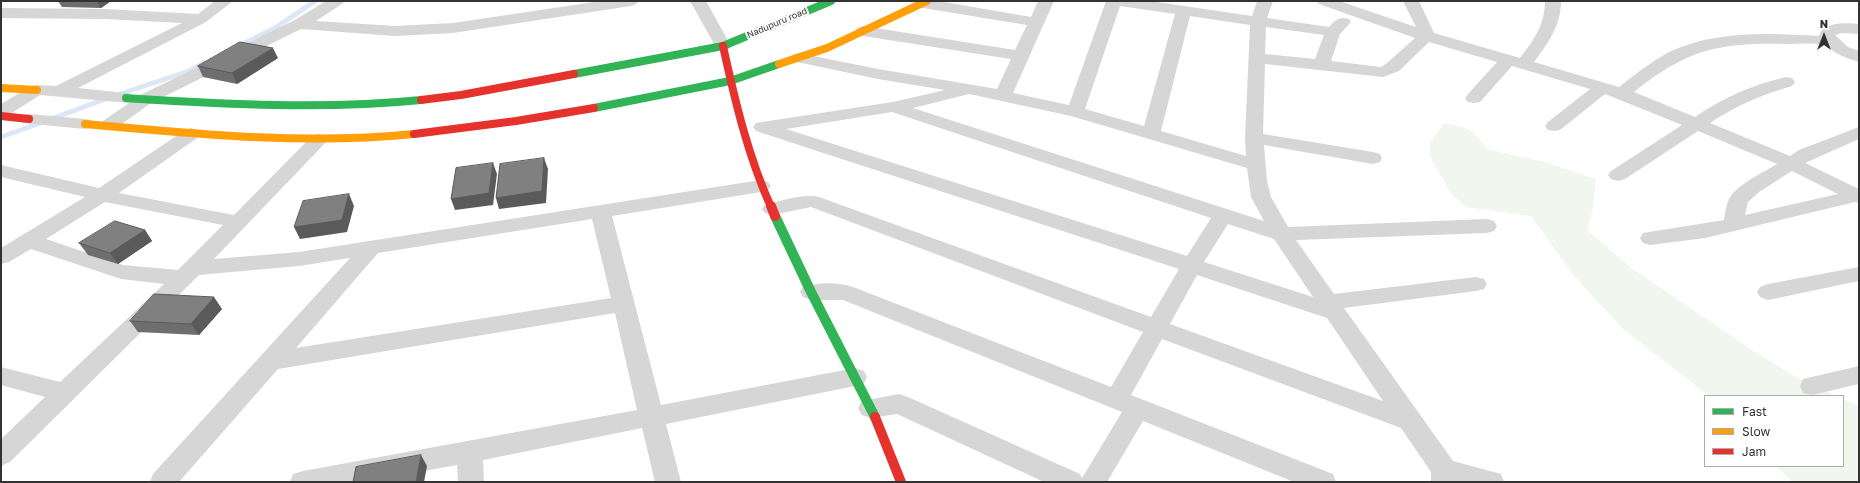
<!DOCTYPE html>
<style>
body{margin:0}
#map{position:relative;width:1860px;height:483px;overflow:hidden;background:#fff;font-family:"Golos Text",sans-serif}
canvas{display:block}
.frame{position:absolute;inset:0;border:2px solid #323232;pointer-events:none}
.legend{position:absolute;left:1704px;top:395px;width:140px;height:72px;box-sizing:border-box;background:#fff;border:1px solid #adadad;margin:0;padding:5px 7px;list-style:none;font-size:12px;color:#323232}
.legend li{display:flex;align-items:center;gap:8px;height:20px}
.legend b{width:20px;border:1px solid #adadad}
.north{position:absolute;left:1804px;top:16px;width:40px;height:40px;-webkit-text-stroke:3px #fff;paint-order:stroke;rotate:0deg;font-size:11px;font-weight:700;line-height:16px;text-align:center;color:#323232}
.north::after{content:'';display:block;margin:auto;width:14px;height:18px;background:#323232;clip-path:polygon(50% 0,100% 100%,50% 72%,0 100%)}
</style>
<div id="map">
<canvas width="1860" height="483"></canvas>
<div class="frame"></div>
<ul class="legend">
<li><b style="height:5px;background:#30b455"></b>Fast</li>
<li><b style="height:5px;background:#ff9f0a"></b>Slow</li>
<li><b style="height:5px;background:#e5322d"></b>Jam</li>
</ul>
<div class="north">N</div>
</div>
<script>
const c = document.querySelector('canvas').getContext('2d');
c.lineJoin = 'round';
function paint(path, color) { c.fillStyle = color; c.fill(path, 'evenodd'); }
function stroke(path, color, width, dash) { c.strokeStyle = color; c.lineWidth = width; c.lineCap = dash ? 'butt' : 'round'; c.setLineDash(dash || []); c.stroke(path); }
function drawText(font, color, halo, rows, align = 'center') {
  c.font = font + ' "Golos Text",sans-serif'; c.lineWidth = 4; c.setLineDash([]); c.textBaseline = 'middle'; c.strokeStyle = halo; c.fillStyle = color; for (const [text, x, y, turn = 0] of rows) {
    c.save(); c.translate(x, y); c.rotate((+turn || 0) * Math.PI / 180); c.textAlign = isNaN(turn) ? turn : align; if (halo) c.strokeText(text, 0, 0); c.fillText(text, 0, 0); c.restore();
  }
}
const green = new Path2D(`
 M1444 123C1471 129 1471 127 1487 149L1548 163 1596 179 1593 209 1587 230 1634 270 1755 352 1796 377 1837 396H1709L1623 329 1575 277 1531 216 1466 207 1452 195 1430 157V143Z
 M1843 399 1859 406V482H1792L1776 466H1843Z`);
const stream = new Path2D(`
 M239 46 275 28 315 1
 M117 95 189 71 204 63
 M51 119 108 98
 M1 137 43 122`);
const street = new Path2D(`
 M215 1H233L206 22 78 88 126 93 132 94 134 98 293 21 326 1H345L342 4 316 21 395 26 453 23 601 1H639L636 4 631 6 453 33 395 36 301 29 151 103 115 129 109 130 103 129 100 125 103 121 129 103 40 95 7 116 1 117V104L31 86 37 85 56 86 182 23 105 19 1 18V8L105 9 198 14Z
 M690 1H706L731 46 729 49 723 51 717 49Z
 M917 1H938L1031 17 1038 1H1054L1013 93 1069 105 1106 1H1150L1252 16 1257 1H1273L1267 18 1329 27C1336 20 1339 16 1349 19L1351 22 1340 34 1331 61 1381 67 1387 63 1415 38 1319 4 1316 1H1339L1416 27 1403 1H1419L1434 33 1520 58C1534 40 1545 24 1545 1H1561C1561 26 1548 43 1534 62L1619 87C1635 74 1651 62 1669 52 1715 30 1770 33 1819 36 1823 21 1848 23 1859 24V34L1842 33 1835 35 1848 47 1859 51V62C1852 60 1843 57 1836 53 1833 51 1830 47 1827 46 1817 42 1797 44 1787 44 1720 42 1687 49 1634 92L1695 117C1724 97 1752 85 1786 77L1792 78 1795 82 1792 86C1761 95 1737 105 1710 123L1790 156 1799 150 1859 127V139L1805 163 1859 189V203L1855 202 1705 238 1650 245 1643 243 1640 238 1643 233 1724 220C1725 213 1726 205 1729 199 1736 185 1764 172 1777 164L1698 131 1625 179 1618 181 1611 179 1608 175 1611 171 1682 125 1605 94 1560 130 1554 131 1548 130 1545 126 1548 122 1590 89 1512 66 1480 102 1474 103 1468 102 1465 98 1468 94 1497 62 1429 42 1399 71 1383 77 1265 64 1263 134 1373 152 1380 154 1382 158 1380 162 1373 164 1264 145 1267 181 1271 197 1288 227 1487 219 1494 221 1497 226 1494 231 1487 233 1296 240 1334 294 1476 277 1484 279 1487 284 1484 289 1476 291 1344 308 1453 461 1501 474 1504 482H1431V472L1401 428 1162 339 1131 395 1333 474 1336 482H1294L1143 421 1107 482H1044L897 414 871 418 862 415 858 408 862 401 899 394 908 397 1080 474 1082 478 1122 412 843 300H811L803 297 800 292 803 287C818 282 838 282 853 287L1111 387 1143 332 811 207 772 215 765 213 762 209 765 205C781 201 803 193 819 197L1151 317 1179 269 756 131 753 127 756 123 762 122 893 102 945 90 878 79 792 61 790 58 792 55 798 53 878 69 997 89 1011 59 863 36 857 34 855 31 857 28 863 26 1015 50 1027 25 923 8 918 6 915 3ZM1120 6 1175 14 1144 126 1085 109ZM1190 16 1250 25 1245 138 1246 156 1161 131ZM1266 27 1324 35 1315 59 1265 54ZM969 94 1071 116 1247 168 1251 197 1264 221 913 108ZM892 112 1211 218 1187 256 786 129ZM1792 171 1838 194 1745 215 1748 202 1759 192ZM1228 224 1274 239 1313 297 1204 262ZM1197 275 1327 318 1383 401 1170 324Z
 M29 114 85 119 91 120 94 124 91 128 85 129 23 123 20 119 23 115Z
 M191 128 197 130 200 134 197 138 119 193 234 215 312 136 319 134 326 136 328 140 214 259 299 252 761 180 768 182 771 186 768 190 761 192 612 216 661 405 855 368 864 371 867 377 864 383 855 386 666 424 681 482H655L642 428 483 460 484 482H458L457 465 364 482H290L293 474 303 471 637 410 615 313 278 369 179 482H150L153 474 350 258 299 266 199 275 10 462 1 466V439L45 397 1 385V367L60 382 164 284 121 279 31 249 9 262 1 264V248L85 197 1 177V165L99 188 185 130ZM105 202 223 225 178 270 123 265 46 239ZM592 219 611 298 296 348 378 253Z
 M1859 267V281L1768 300 1760 297 1757 292 1760 287 1768 284Z
 M1859 366V384L1812 395 1803 393 1800 386 1803 379Z`);
const fastFar1 = new Path2D(`
 M574 74 723 46 831 1
 M126 98C225 104 322 110 421 100
 M594 108 730 81 779 64`);
const fast = new Path2D(`
 M775 216 811 292 875 417`);
const slow = new Path2D(`
 M779 64 827 48 927 1
 M1 88 37 90
 M85 124C196 134 303 145 414 134`);
const jamFar1 = new Path2D(`
 M723 46C735 101 748 156 771 207
 M421 100 461 95 574 74
 M1 116 29 119
 M414 134 516 121 594 108`);
const jam = new Path2D(`
 M771 206 775 216
 M875 417 901 482`);
const wall = new Path2D(`
 M58 1H111L101 8 62 7Z
 M278 58 237 84 203 77 198 66Z
 M145 230 152 241 118 264 88 255 79 243Z
 M222 309 199 335 138 332 130 321Z`);
const shadedWall = new Path2D(`
 M96 1H111L101 8Z
 M273 48 278 58 237 84 232 73Z
 M544 158 548 169 546 203 499 209 496 198Z
 M493 163 497 174 493 205 455 210 451 199Z
 M349 194 354 206 347 232 300 239 294 227Z
 M145 230 152 241 118 264 110 253Z
 M214 297 222 309 199 335 191 324Z
 M421 455 427 466 424 482H416Z`);
const building = new Path2D(`
 M240 42 273 48 232 73 198 66Z
 M544 158 542 191 496 198 500 164Z
 M493 163 489 193 451 199 456 168Z
 M349 194 342 220 294 227 303 201Z
 M115 221 145 230 110 253 79 243Z
 M154 294 214 297 191 324 130 321Z
 M421 455 416 482H353L356 467Z`);
const farStreetnames = [
 ["Nadupuru road",777,23,-23]
];
paint(green, '#f1f6ee');
stroke(stream, '#dbe7f4', 5);
paint(street, '#d6d6d6');
stroke(fastFar1, '#30b455', 8);
stroke(fast, '#30b455', 10);
stroke(slow, '#ff9f0a', 8);
stroke(jamFar1, '#e5322d', 8);
stroke(jam, '#e5322d', 10);
paint(wall, '#6e6e6e');
paint(shadedWall, '#5a5a5a');
paint(building, '#808080');
stroke(building, '#5a5a5a', 1);
drawText('9px', '#323232', '#fff', farStreetnames);
</script>
